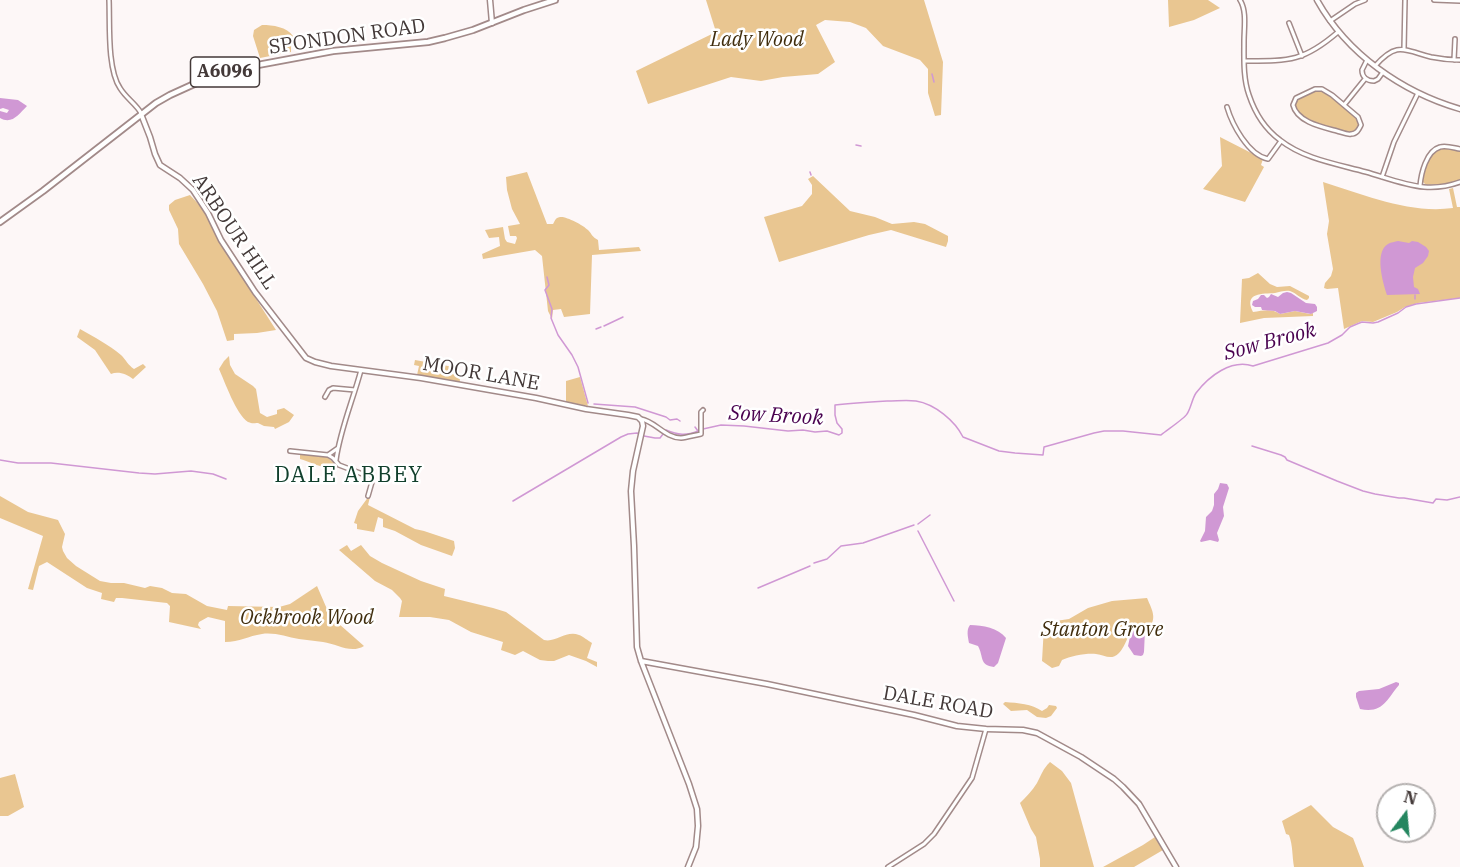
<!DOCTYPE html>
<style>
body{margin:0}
#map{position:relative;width:1460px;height:867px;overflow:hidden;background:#fdf7f7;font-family:"IBM Plex Serif",serif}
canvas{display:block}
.north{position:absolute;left:1376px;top:783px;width:60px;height:60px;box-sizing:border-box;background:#fff;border:2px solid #b4b0af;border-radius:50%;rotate:16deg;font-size:16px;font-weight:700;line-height:24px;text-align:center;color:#433938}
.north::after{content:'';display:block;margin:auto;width:21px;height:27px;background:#24865f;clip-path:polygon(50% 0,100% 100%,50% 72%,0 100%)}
</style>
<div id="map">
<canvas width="1460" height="867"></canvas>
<div class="north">N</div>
</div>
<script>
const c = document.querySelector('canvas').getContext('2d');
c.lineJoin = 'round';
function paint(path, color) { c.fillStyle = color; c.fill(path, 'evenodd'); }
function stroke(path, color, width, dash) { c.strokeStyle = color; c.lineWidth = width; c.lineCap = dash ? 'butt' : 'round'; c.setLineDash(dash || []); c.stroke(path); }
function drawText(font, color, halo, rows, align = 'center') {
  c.font = font + ' "IBM Plex Serif",serif'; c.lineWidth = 5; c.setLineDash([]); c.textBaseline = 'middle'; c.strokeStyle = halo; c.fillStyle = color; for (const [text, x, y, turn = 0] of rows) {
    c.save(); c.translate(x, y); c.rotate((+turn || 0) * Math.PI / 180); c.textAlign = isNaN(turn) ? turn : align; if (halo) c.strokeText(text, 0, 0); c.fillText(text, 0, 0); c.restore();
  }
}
const green = new Path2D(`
 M706 0H924L943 62 941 115 935 116 928 93V69L920 60 883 46 866 28 850 22 825 20 816 25 835 62 818 74 783 77 761 81 731 77 648 104 636 71 716 32Z
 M1168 0H1208L1220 8 1194 20 1169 27Z
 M262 25C273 25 287 27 293 36L291 41V52L260 58 253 36 254 30Z
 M1315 90C1317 90 1318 90 1320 90 1327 91 1355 113 1358 119 1360 124 1358 128 1354 132 1343 134 1289 118 1295 102 1297 95 1309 93 1315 90Z
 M1220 137 1263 159 1261 165 1264 167 1245 202 1203 189 1222 166Z
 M1443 147 1460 150V181L1443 184 1426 185 1422 181C1423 168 1430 151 1443 147Z
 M527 172 547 224H553C555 221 555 218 560 217 566 216 583 225 588 230 592 234 592 237 598 240L599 250 639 247 641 251 592 255 590 314 564 317 561 309 553 310 552 319 548 311 542 256 535 250 483 259 482 254 500 246 499 237 489 238 485 230 503 227 505 239 507 242 515 244 517 238 516 236H510L508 226 520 224 512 209 507 190 506 177Z
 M813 176 850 211 875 217 892 224 914 222 925 224 948 236V241L946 247 891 230 869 235 779 262 764 217 802 206 812 194V185L808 179Z
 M1323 182C1365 195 1409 214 1453 208L1449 189 1453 188 1457 207H1460V298L1418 303 1405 307 1397 312 1373 322 1362 321 1344 329 1338 288 1327 289 1324 288 1325 283 1331 276 1333 269 1327 234 1329 221Z
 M190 195 204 210 221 244 276 330 257 333 234 334V340L227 341 217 311 203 284 179 244 178 229 169 210V205L175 200Z
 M1258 273 1270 284 1277 287 1290 286 1309 296V298L1307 300C1301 299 1296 293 1290 291 1285 290 1280 292 1275 293 1263 294 1243 292 1253 312 1263 311 1271 308 1280 314L1295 311 1310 314 1313 313V316L1264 318 1240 323 1242 279 1249 278Z
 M80 329C94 337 109 345 121 355 126 360 128 365 134 369L143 364 146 367 133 379C127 374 118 371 111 374L95 350 77 337Z
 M229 356 230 365 235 374 253 386 256 389 260 413 267 417 277 414V410L284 408 294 415 289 422 275 429 274 427 264 426 258 423C253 423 253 424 248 422 236 414 225 382 219 369L224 361Z
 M415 360 459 368 460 383 417 375 419 366 414 365Z
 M580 377 588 406 566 402V381Z
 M300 454 326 456 336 465C323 471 312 462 300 459Z
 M0 496 28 512 58 520 65 534 62 547 63 551 67 558 76 566 100 581 111 583H124L145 588 150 586 162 588 172 593 186 594 207 606 227 610 228 606 279 607 290 604 317 586 330 616 364 646C351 654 337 644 323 642 315 641 307 640 299 639 287 637 274 632 262 634 248 636 240 642 225 642V621L208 617 199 622 198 625 201 629 169 622 170 606 167 603 122 598H116L114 602 101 599 102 593 87 588 47 562 39 566 33 590 28 589 43 536 0 518Z
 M369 496 370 497 368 505 415 529 424 531 454 541 455 548 452 556 421 545 395 531 383 527V519L378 517 374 532 357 529V524L354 523 358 511Z
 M347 545 351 551 361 545 370 556 382 563 421 581 445 589 444 596 493 608 506 612 544 640C556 643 566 630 579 635 583 636 588 641 592 643L587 658 597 662V667L586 661 569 655 554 661H548L540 660 523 651 515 655 501 650 503 642 471 632 449 620 430 617H399L402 601 400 598 392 590 375 581 339 550Z
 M1147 598C1153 612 1157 618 1148 630L1139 628 1130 632C1127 639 1124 648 1119 653 1111 661 1105 655 1096 654 1086 653 1071 656 1062 660L1059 666 1052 668 1042 661 1044 626 1049 622 1069 619 1088 608 1112 601Z
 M1005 702C1018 703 1032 704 1042 711L1047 708 1049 705 1056 706 1057 708 1051 716 1046 718 1037 717 1027 710 1011 711 1003 704Z
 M1050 762 1062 771 1071 783 1094 867H1040V859L1036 837 1031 829 1020 803C1026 797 1032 791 1037 783 1042 774 1042 770 1050 762Z
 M15 774 24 807 8 816H0V778Z
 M1311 805 1333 827 1353 838 1364 867H1294C1292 856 1293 846 1289 835L1286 834 1282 821Z
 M1155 837 1163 850 1134 867H1103L1143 845Z`);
const water = new Path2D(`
 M0 98 18 100 27 106C19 114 12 125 0 118V111L7 113 9 110 3 108 0 109Z
 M1398 241 1409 243 1412 241 1418 242 1426 247 1429 251 1428 256 1423 263 1415 268 1413 277 1414 287 1418 289 1420 294 1387 295C1383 283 1374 252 1388 244 1391 242 1395 242 1398 241Z
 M1287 292 1291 293 1306 303 1315 304 1317 307V311L1311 314 1295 311 1280 314 1275 311 1262 310 1261 307H1255L1252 305 1253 301 1258 299 1261 295H1264L1267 298 1269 297 1271 294 1278 297 1283 293Z
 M1220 483 1227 484 1229 488 1223 507 1224 516 1217 533 1219 540 1218 542 1210 540 1201 542 1200 541 1205 531 1206 517 1212 511 1214 505V494L1218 489Z
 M970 625C983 625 998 628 1006 638L998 663 994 667C979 665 984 657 978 646L969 643C968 637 966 630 970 625Z
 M1137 629 1145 630 1144 652 1143 655 1141 656 1134 655 1128 646 1131 632Z
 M1396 682 1399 683V685C1387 699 1383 714 1360 709L1356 697V693L1359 691 1379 689Z`);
const stream = new Path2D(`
 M932 74 934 82
 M856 145 861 146
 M810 172 811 175
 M547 277 549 285 545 290 552 309 551 318 558 335 572 355 578 367 588 403
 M1415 295V299
 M604 326 623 317
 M596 329 601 327
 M594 404 635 407 666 417 670 420 677 419 680 421
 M703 429 721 425 744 426 788 431 803 430 815 432 827 431 839 435 842 433V429L837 423 835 415V405C853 403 870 402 887 401 897 401 907 400 916 401 935 404 955 421 963 437L999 451 1015 453 1043 455 1044 447 1094 433 1104 431H1123L1161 435C1167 430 1185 418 1187 414 1191 408 1192 399 1196 393 1209 376 1231 359 1253 366L1328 343 1342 335 1350 327 1357 324 1362 322 1373 323 1378 322 1398 313 1406 307 1416 304 1460 298
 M644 436 655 438H660L666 430C678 435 686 436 698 431L695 427
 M1252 446 1281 455 1285 457 1287 460 1337 481 1363 491 1375 494 1399 498H1404L1433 503 1436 499 1447 500 1460 497
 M0 460 18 463H51L139 473 155 474 191 471 213 474 226 479
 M513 501 621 437 628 434 637 433 639 434
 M918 524 930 515
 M918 531 954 601
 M814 563 827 559 841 546 863 543 914 525
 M758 588 810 566`);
const minor = new Path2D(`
 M109 0C110 23 107 69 120 88 126 98 136 104 141 113
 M1240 0C1247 11 1244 28 1244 41 1244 59 1243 78 1249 95 1255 113 1265 129 1280 140 1304 159 1337 164 1366 172 1384 177 1404 185 1424 187 1436 188 1449 186 1460 182
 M1434 0 1460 1
 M1330 21 1355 4 1365 0
 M1289 23 1302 56
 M1404 49 1405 0
 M1367 60 1362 70C1362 77 1367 81 1374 81L1378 79 1383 72
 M1454 60 1455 39
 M1244 61C1289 61 1303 62 1338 32
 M1375 66C1397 41 1404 50 1431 57 1441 59 1450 60 1460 60
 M1315 89H1322L1332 95 1358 117 1361 125C1359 129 1357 134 1351 134 1347 135 1341 132 1337 131 1322 127 1297 122 1293 105L1296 98Z
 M1344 105 1365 79
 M1227 107C1232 124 1248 155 1268 159L1281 141
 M1382 177 1394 142 1418 93
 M1420 186C1421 174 1426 151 1440 147 1446 145 1454 148 1460 149
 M325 397 329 390 333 388 355 390
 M641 419C655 421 665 438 681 438 688 437 695 435 701 434V412L703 410
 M290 451 328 455 333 458 339 465 365 475 372 482 368 496
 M328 455 338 448
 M336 460C340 430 353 400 361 370
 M888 867 924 844 934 834 972 778 986 729`);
const tertiary = new Path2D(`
 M490 0 492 23
 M1317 0C1347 54 1402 92 1460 109
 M141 114 150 137 155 154 160 165 180 178 193 190 208 213 221 240 255 292 306 358 315 362 331 366 421 378 536 398 586 409 628 415 638 417 642 421 643 426 633 471 631 491 634 546 637 647 641 661 689 784 697 809 698 826 696 847 688 867
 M641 661 767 684 914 715 957 726 986 729 1023 730 1037 733 1081 757 1114 779 1123 787 1139 804 1176 867`);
const primary = new Path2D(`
 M0 222 43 191 156 103 170 95 214 75 247 67 333 51 428 42 445 38 473 30 524 10 555 0`);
const shields = [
 [225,72,69]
];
const shieldNames = [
 ["A6096",225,72]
];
const streetNames = [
 ["SPONDON ROAD",347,37,-8],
 ["ARBOUR HILL",234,232,56],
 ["MOOR LANE",481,374,10],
 ["DALE ROAD",938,703,10]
];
const parkNames = [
 ["Lady Wood",757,40],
 ["Ockbrook Wood",307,618],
 ["Stanton Grove",1102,630]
];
const waterNames = [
 ["Sow Brook",1270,342,-15],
 ["Sow Brook",776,416,3]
];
const quarterNames = [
 ["DALE ABBEY",349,476]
];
paint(green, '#e9c691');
paint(water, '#d098d4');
stroke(stream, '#d098d4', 1.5);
stroke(minor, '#a28a89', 6);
stroke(tertiary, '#a28a89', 7);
stroke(primary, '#a28a89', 8);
stroke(minor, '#fff', 3);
stroke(tertiary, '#fff', 4);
stroke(primary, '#fff', 4.5);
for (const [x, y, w] of shields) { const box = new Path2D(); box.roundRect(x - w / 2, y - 15, w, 30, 4.5); c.fillStyle = '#fff'; c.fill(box); stroke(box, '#433938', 1.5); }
drawText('bold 18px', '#433938', null, shieldNames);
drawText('20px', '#433938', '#fff', streetNames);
drawText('italic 20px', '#402d0d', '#fff', parkNames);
drawText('italic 21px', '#49014f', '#fff', waterNames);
c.letterSpacing = '1.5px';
drawText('22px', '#12402d', '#fff', quarterNames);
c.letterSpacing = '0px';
</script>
